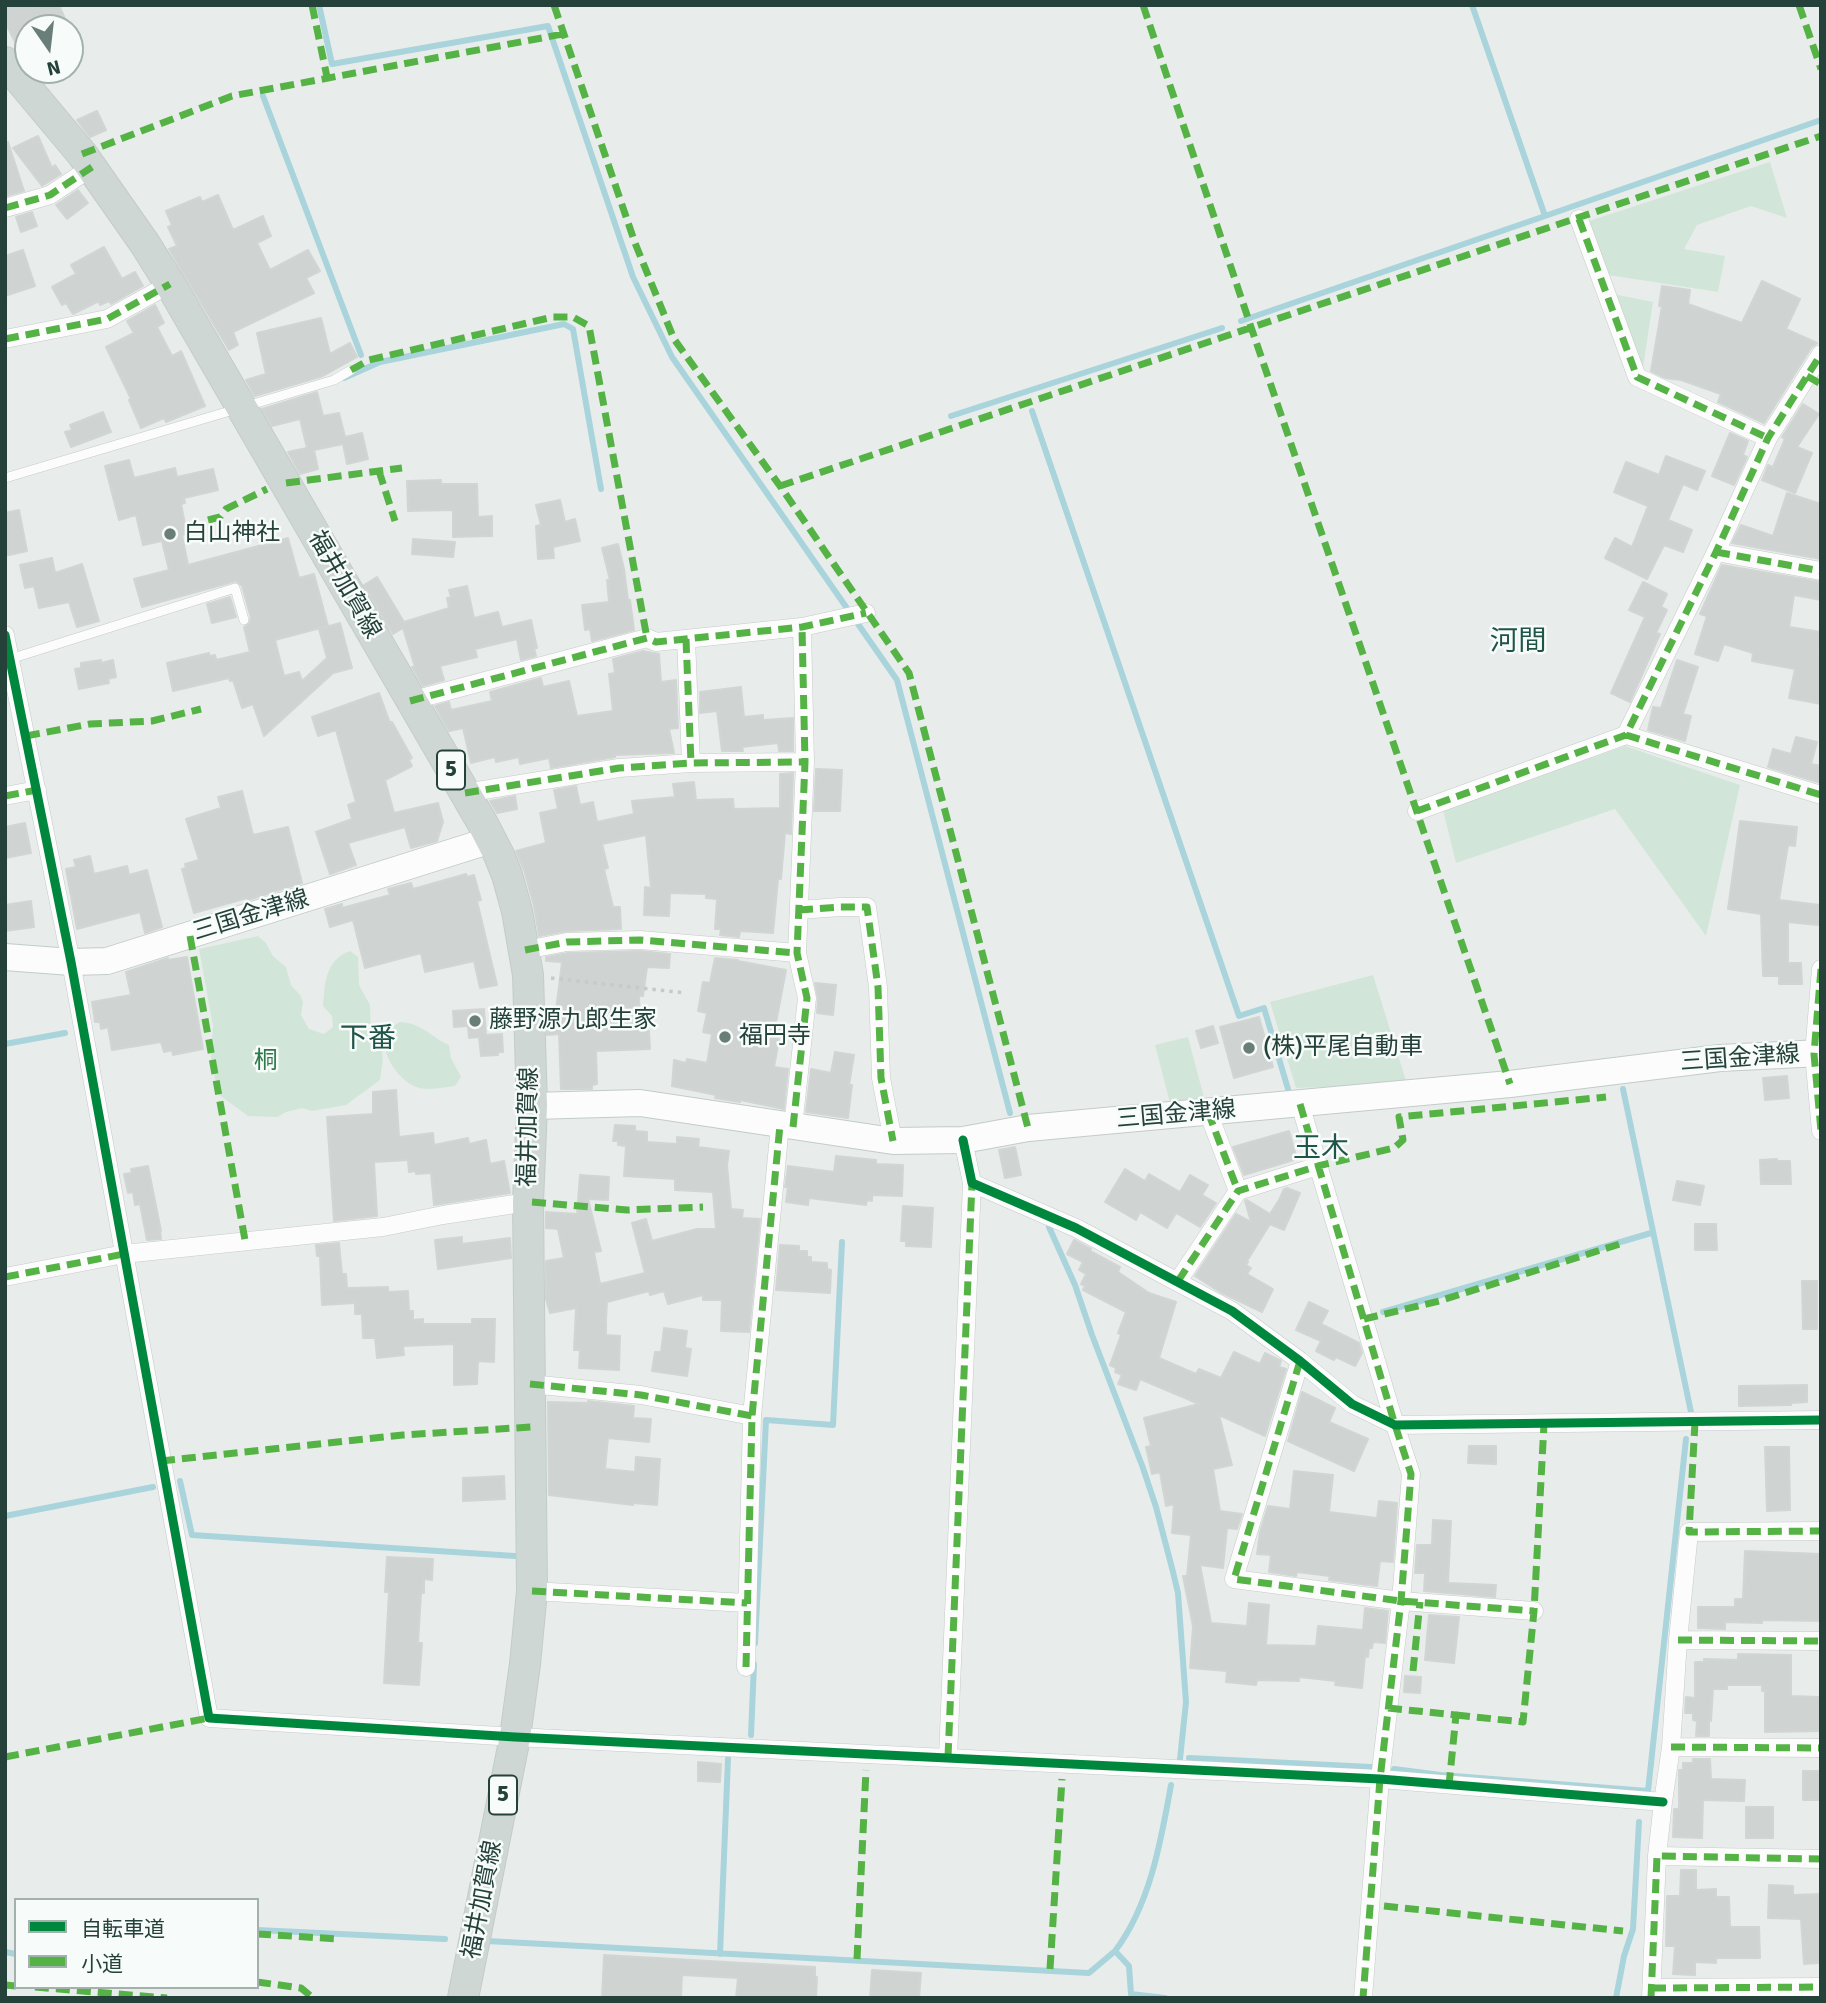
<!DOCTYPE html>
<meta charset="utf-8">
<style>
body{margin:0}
#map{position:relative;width:1826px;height:2003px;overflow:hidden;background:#e8edeb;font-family:Signika,"Noto Sans JP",sans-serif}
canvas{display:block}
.frame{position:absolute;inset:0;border:7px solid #24423a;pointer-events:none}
.legend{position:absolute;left:14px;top:1898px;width:245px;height:91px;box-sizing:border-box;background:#f7fbf9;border:2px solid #a3b1ad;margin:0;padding:9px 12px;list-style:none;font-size:21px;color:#24423a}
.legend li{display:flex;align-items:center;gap:14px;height:35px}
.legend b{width:35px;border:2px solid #a3b1ad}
.north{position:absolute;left:14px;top:14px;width:70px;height:70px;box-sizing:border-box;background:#f7fbf9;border:2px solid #a3b1ad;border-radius:50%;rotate:166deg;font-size:19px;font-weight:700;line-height:28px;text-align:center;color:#24423a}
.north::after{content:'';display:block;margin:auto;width:24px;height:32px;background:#697e78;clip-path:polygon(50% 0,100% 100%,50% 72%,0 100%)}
</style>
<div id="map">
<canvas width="1826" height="2003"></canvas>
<div class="frame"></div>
<ul class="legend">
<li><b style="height:9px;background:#00873e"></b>自転車道</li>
<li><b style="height:9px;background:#55b346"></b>小道</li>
</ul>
<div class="north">N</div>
</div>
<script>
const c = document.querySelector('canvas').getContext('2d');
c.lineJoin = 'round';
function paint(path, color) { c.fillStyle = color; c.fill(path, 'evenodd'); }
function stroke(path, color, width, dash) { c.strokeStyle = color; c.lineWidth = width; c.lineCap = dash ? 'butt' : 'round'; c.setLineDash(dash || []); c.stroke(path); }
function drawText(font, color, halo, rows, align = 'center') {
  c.font = font + ' Signika,"Noto Sans JP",sans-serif'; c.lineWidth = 5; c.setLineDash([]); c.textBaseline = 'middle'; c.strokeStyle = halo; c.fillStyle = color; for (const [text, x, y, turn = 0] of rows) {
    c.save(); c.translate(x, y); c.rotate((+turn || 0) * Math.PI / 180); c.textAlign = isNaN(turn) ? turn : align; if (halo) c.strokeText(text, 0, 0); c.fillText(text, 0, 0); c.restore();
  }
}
const green = new Path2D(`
 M1770 162 1787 218 1751 206 1697 225 1684 249 1725 256 1718 292 1608 275 1589 221Z
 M1613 294 1653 302 1642 374Z
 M1625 746 1740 785 1706 936 1615 809 1456 863 1443 810Z
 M258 936 266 943 273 956 286 967 291 985 300 995 303 1002 301 1015 309 1029 324 1034 333 1027 332 1016 323 1006C325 983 325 960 350 951L358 957 359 985 370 1005 371 1033C387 1050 383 1059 380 1080L346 1105 312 1111 302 1108 286 1112 277 1117 248 1116 218 1094 211 1057 213 1026 199 949Z
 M1373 975 1407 1084 1296 1088 1270 1002Z
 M400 1022C420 1022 431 1037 449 1045L451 1058 461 1077 455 1086C446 1087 436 1089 426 1089 404 1088 384 1061 384 1040 384 1038 386 1031 387 1029Z
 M1188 1037 1206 1105 1170 1103 1155 1045Z`);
const stream = new Path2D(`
 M319 5 332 64 548 26 633 277 672 357 897 680 1010 1113
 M1472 5 1545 216 1821 120
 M263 96 361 355
 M1241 321 1545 216
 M344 378 380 362 564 324 573 329 601 489
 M1032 411 1239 1016 1264 1008 1288 1089
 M951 416 1222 328
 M5 1044 65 1033
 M1623 1089 1691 1412
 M1049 1227 1075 1285 1092 1335 1143 1468 1156 1507 1173 1572 1178 1593 1186 1702 1180 1759
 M1383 1312 1651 1233
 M180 1481 192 1535 515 1556
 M5 1516 153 1487
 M755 1643 766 1420 833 1425 842 1242
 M751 1735 754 1664
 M1189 1758 1371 1767
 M1394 1769 1441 1775 1648 1791 1686 1439
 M257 1930 445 1939
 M487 1941 1089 1973 1115 1951 1129 1966 1131 1994 1165 1998
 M1115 1951C1150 1905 1161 1841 1171 1785
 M5 1952 16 1954
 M720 1954 728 1759
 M1616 1998 1624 1956 1633 1929 1639 1822`);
const building = new Path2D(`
 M5 5H59L69 28H28V36L15 42 5 22Z
 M97 111 106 130 90 137 77 120Z
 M38 136 52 168 55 165 61 174 42 186 13 148Z
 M8 142 24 191 5 196V143Z
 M78 190 88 203 67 219 56 205Z
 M218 195 233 230 263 216 271 236 257 243 270 270 308 250 320 271 306 278 314 293 233 332 238 345 229 350 169 249 177 246 168 227 172 225 166 211 200 197 202 202Z
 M32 212 37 226 21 232 16 217Z
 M104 247 122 279 135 272 143 286 111 304 109 301 100 305 99 301 73 314 66 303 62 305 52 287 76 274 71 265Z
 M23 250 35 286 5 296V256Z
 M1762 281 1800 299 1786 329 1817 343 1811 348 1764 423 1718 402 1721 394 1681 380 1665 378 1651 371 1662 306H1659L1662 286 1690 290 1688 304 1742 323Z
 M155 305 164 323 157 327 172 356 181 351 205 406 166 422 164 418 141 428 129 400 131 399 106 347 134 333 127 321Z
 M321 318 330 354 350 343 357 357 323 376 255 396 246 380 266 374 257 333Z
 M317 392 323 416 339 413 345 437 362 433 368 459 347 464 343 444 314 450 318 469 300 474 288 452 307 448 300 419 272 426 262 409Z
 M1803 404 1819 414 1797 447 1812 453 1795 493 1762 480 1768 465 1773 467 1785 439 1782 437Z
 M103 412 111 432 71 447 65 432 72 430 70 425Z
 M1730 433 1748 441 1743 455 1747 457 1734 485 1712 476Z
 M1666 456 1705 471 1697 490 1683 484 1668 520 1692 530 1683 552 1664 545 1647 579 1605 558 1615 538 1632 547 1648 506 1614 492 1626 462 1659 475Z
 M129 460 134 478 175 468 177 477 213 469 218 490 184 498 185 503 181 504 187 534 182 535 188 565 288 538 299 578 314 574 328 626 275 640 284 676 299 672 302 681 327 658 319 629 340 623 352 668 333 673 264 736 253 704 242 708 233 680 230 681 229 678 173 691 167 663 209 653V656L215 655 216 660 250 652 244 627 249 624 251 618 242 586 236 581 142 607 134 579 169 570 162 541 143 545 136 515 119 520 105 466Z
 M441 480V484H477L478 517 492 516V536L453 537V510L408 511 407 481Z
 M1787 493 1821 504V559L1732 543 1741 525 1773 536Z
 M560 500 565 522 575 519 580 541 553 547 554 558 538 559 536 526 541 525 536 505Z
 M19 510 27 551 5 556V513Z
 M413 539 455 542 453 557 412 554Z
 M618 544 624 569 628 600H630L634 630 592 641 590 629 585 630 582 605 609 602 607 580H610L602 548Z
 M52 558 55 573 82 564 99 621 77 627 69 602 39 608 34 586 25 588 20 565Z
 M1722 565 1821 582V600L1794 595 1789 627 1821 632 1818 657 1821 658V704L1789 698 1795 669 1752 661 1753 653 1724 644 1718 661 1695 654 1707 616 1700 614Z
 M377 577 404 622 449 608 447 598 451 597 449 590 467 586 474 618 498 612 502 627 531 620 537 648H534L536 656 521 660 517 639 475 649 477 657 440 666 444 680 423 686 412 667H415L403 628 393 634 364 585Z
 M1643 582 1667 594 1661 607 1667 610 1656 633 1660 634 1630 702 1611 693 1645 617 1629 610Z
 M230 597 236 617 212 623 207 604Z
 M643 651 659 654 661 682 676 680 678 728 669 729 674 753 615 755V757L551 768 549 758 520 764 519 757 496 762 495 757 471 763 463 728 449 731 435 706 449 702 451 710 492 701 490 692 541 678 543 687 569 681 577 716 613 711 609 674 615 673 613 659Z
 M101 660V663L113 660 116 677 108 679 109 683 79 689 75 669 81 668V663Z
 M1677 660 1698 667 1683 714 1691 716 1685 741 1648 730 1653 707 1661 708Z
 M741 687 744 717 763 715V720L793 718V751H779L778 743 742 747 743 751H722L717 711 700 713V692Z
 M379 693 390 723 392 722 412 758 409 760 412 766 385 780 394 813 438 803 443 822 437 841 411 848 405 827 348 843 356 865 330 874 316 832 352 819 348 805 356 802 336 730 318 736 312 717Z
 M1796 737 1817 742 1811 764 1821 766V783L1768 767 1773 749 1791 754Z
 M816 769 842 770 840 811H814Z
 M793 773 791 834 785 833 781 879H778L773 933 740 931 739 937 720 935 721 929H715L717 899 706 898V894L670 893 669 916 644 915 645 887 651 888 646 835 602 844 608 868 604 869 613 907H620L621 929 567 931 539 936 534 906 524 870 516 851 546 843 540 813 558 809 554 790 576 786 580 805 593 802 597 822 634 814 632 801 675 797 673 784 694 782 696 800 733 799 734 809 780 808V774Z
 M242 791 253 835 288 827 302 883 248 900 247 898 194 913 182 869 186 868 185 864 199 860 186 819 221 808 218 797Z
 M515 796 517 809 497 813 490 801Z
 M1740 821 1797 827 1795 846 1788 845 1779 900 1820 905 1818 925 1788 922V963H1801L1802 984H1779V976H1763L1761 914 1728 909Z
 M25 823 31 853 5 858V827Z
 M90 856 94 874 127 866 129 875 147 870 162 927 145 933 140 912 77 929 66 869 76 867 74 860Z
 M466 874 467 877 474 875 481 900 477 901 497 985 480 988 474 961 425 972 421 953 365 968 353 920 330 927 325 909 342 904V908L390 895 388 889 411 883 413 889Z
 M31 901 34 927 5 931V905Z
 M640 951 670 954 669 968 647 967 643 996H639L640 1031H649L650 1049 596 1051 597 1084 592 1085V1089H561L559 1034 547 1035V1011L556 1010 562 962 546 961V957L568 953Z
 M187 957 203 1049 173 1055 172 1050 164 1052 161 1042 112 1050 108 1027 101 1029 100 1022H95L92 1002 131 995 126 972 168 958V960Z
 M715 958 738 960V961L786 970 775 1028 781 1029 774 1067 788 1069 784 1109 740 1100V1102L715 1098 716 1095 672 1086 674 1060 686 1063 687 1059 707 1063 712 1034 703 1032 707 1013 698 1011 703 982 710 983Z
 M815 983 836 985 833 1015 817 1013 818 999Z
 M484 1009 486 1035 502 1034 503 1052H498V1055L481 1056 479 1037 469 1038 468 1026 454 1027 453 1011Z
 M1259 1017 1273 1067 1234 1078 1220 1027Z
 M1213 1026 1218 1043 1201 1048 1196 1031Z
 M835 1052 854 1055 849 1085H852L848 1118 806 1112 811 1069 831 1073Z
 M1787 1076 1789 1098 1765 1100 1763 1078Z
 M396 1090 399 1137 433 1133 434 1145 468 1138 469 1144 486 1140 490 1164 504 1161 510 1193 434 1205 431 1173 416 1174V1171L409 1172 408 1160 374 1162 377 1216 334 1221 327 1117 373 1114V1092Z
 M615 1125 635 1126V1131L647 1132V1142L677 1144V1137L699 1139 698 1147 729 1151 727 1165 731 1209 743 1210 742 1218 760 1219 749 1332 721 1331 722 1300H703V1295L668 1304 664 1291 650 1295 649 1291 607 1302 606 1319 603 1320 606 1321V1335L620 1336 619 1370 579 1368 580 1350H574L576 1308 550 1313 546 1299V1261L564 1258 558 1229 546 1228V1212L577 1214 580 1175 609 1177 608 1200 588 1199 601 1251 594 1252 600 1284 645 1273 632 1223 646 1219 652 1241 697 1229H716L713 1192 675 1190V1179L624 1176 626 1146 618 1145V1141H613Z
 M1289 1131 1297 1159 1244 1175 1233 1147Z
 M1015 1147 1021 1175 1005 1178 999 1150Z
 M836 1156 876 1160V1164L903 1165 902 1196 872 1195V1201L867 1200 866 1205 809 1198 808 1205 786 1202 788 1187H785L788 1166 834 1172Z
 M1777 1159V1161H1790L1791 1184H1761L1760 1160Z
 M148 1166 161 1231H160L161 1239 147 1240 140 1204 135 1205 133 1192 128 1193 124 1174 132 1173 131 1169Z
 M1125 1169 1145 1181 1149 1174 1180 1192 1190 1175 1208 1185 1202 1195 1216 1203 1200 1227 1176 1213 1167 1228 1140 1212 1136 1220 1105 1202Z
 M1677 1181 1704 1186 1700 1205 1673 1200Z
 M1287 1188 1300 1193 1284 1230 1270 1224 1247 1261 1248 1262 1246 1265 1251 1268 1247 1274 1273 1289 1262 1312 1220 1292 1195 1276 1236 1214 1251 1222 1245 1201 1247 1200 1270 1214 1279 1200 1284 1189Z
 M903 1206 933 1208 931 1247 906 1246V1241H901Z
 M1695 1224H1716L1717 1250H1695Z
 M462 1237V1244L510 1238 511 1258 438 1269 435 1240Z
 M1074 1240 1091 1249 1090 1251 1120 1267 1118 1272 1149 1293 1176 1302 1159 1358 1196 1374 1199 1369 1221 1378 1234 1352 1260 1364 1265 1353 1281 1361 1279 1367 1286 1369 1265 1436 1219 1415 1232 1465 1213 1469 1220 1511 1242 1514 1237 1529 1227 1528 1223 1568 1200 1565 1211 1623 1247 1626 1249 1603 1269 1605 1266 1645 1316 1646 1318 1626 1363 1630 1365 1608 1388 1611 1385 1643 1373 1642 1372 1648H1369L1368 1657 1365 1656 1362 1688 1335 1685 1336 1681 1299 1677V1681L1257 1680 1256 1685 1226 1682 1227 1671 1190 1668 1193 1626 1183 1576H1187L1191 1535 1172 1533 1174 1504 1166 1506 1160 1472 1152 1474 1146 1447 1151 1446 1144 1418 1199 1404 1140 1379 1136 1390 1118 1384 1122 1375 1115 1372 1116 1368 1110 1365 1121 1335 1118 1333 1126 1312 1083 1290 1085 1286 1081 1284 1086 1274 1079 1270 1083 1262 1067 1254Z
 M339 1243 342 1274H346L347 1288 388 1287V1292L408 1291 409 1311H413V1320L423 1319V1324H472V1319H495L494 1362 478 1361 477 1384 454 1385V1344L403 1346 404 1355 377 1358 375 1338H363L362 1314H355V1303L322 1305 320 1256H317L316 1245Z
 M780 1245 799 1246V1251H807V1257H811V1262L827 1263V1269L831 1270 830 1293 776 1290Z
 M1802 1281H1817V1329H1803Z
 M1309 1302 1328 1311 1321 1324 1359 1343 1362 1353 1355 1366 1336 1357 1334 1360 1316 1351 1321 1341 1296 1330Z
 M664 1328 687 1331 685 1348 691 1349 687 1376 652 1371 655 1352H661Z
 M1807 1385V1402L1791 1403V1405L1739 1406V1386Z
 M1302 1392 1335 1408 1329 1422 1368 1439 1354 1471 1288 1441Z
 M588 1401 634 1406 633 1418 651 1419 649 1442 608 1438 605 1469 635 1472 636 1457 660 1459 657 1505 633 1503V1505L549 1495 548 1402 588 1403Z
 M1469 1446H1496V1464L1468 1463Z
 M1765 1447H1789L1790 1510 1767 1511Z
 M1294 1471 1333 1475 1329 1512 1377 1518 1379 1501 1397 1503 1393 1562 1380 1561 1377 1586 1329 1580 1330 1576 1297 1572 1296 1576 1269 1572 1271 1555 1257 1554 1260 1532 1268 1506 1290 1509Z
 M504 1476 505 1499 463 1501V1478Z
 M1433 1520 1451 1521 1448 1583 1496 1585 1495 1597 1424 1591 1425 1573H1415L1417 1545H1432Z
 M1745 1551 1821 1554V1621L1762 1620V1623L1725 1622V1629L1698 1628V1607H1735V1599H1743Z
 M387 1557 433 1559 432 1580 424 1579V1593H421L418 1643H422L419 1685 384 1683 389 1592H385Z
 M1429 1615 1459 1617 1454 1663 1425 1660Z
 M1738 1654 1791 1655V1696L1821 1697V1731L1765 1732V1691H1762V1685H1727V1689H1713L1711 1721H1709V1736H1696L1697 1721 1693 1720V1713H1685L1686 1697 1695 1698V1662H1704V1659L1738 1660Z
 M1405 1676 1421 1677 1420 1693 1404 1692Z
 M1693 1759H1710L1711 1779 1745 1780 1744 1801 1703 1800 1702 1838 1673 1837 1674 1809H1679V1770H1683V1763H1693Z
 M698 1762 721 1764 720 1782 698 1781Z
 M1803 1771H1821V1800H1803Z
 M1746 1807H1773V1838H1746Z
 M1681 1870H1696V1890L1716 1889V1897H1729L1730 1927H1759L1760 1958H1716V1963L1695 1962V1975L1673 1974 1675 1946H1666L1667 1896H1680Z
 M1769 1885 1793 1886V1895L1821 1894V1957H1819V1963L1804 1964 1801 1919 1768 1918Z
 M604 1955 815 1967V1977H817L816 1998H736L738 1978 682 1975 681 1998H602Z
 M872 1970 921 1973 919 1998H870Z`);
const path = new Path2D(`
 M551 978 686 993`);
const lane = new Path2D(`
 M5 478 334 380 351 370
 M10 659 235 588 244 620`);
const street = new Path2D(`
 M5 208 50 195 92 167
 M1579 219 1637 377 1768 438
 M5 339 107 319 170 284
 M1716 552 1821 571
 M5 635 71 962 209 1718 515 1737 1380 1779 1663 1802
 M686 639 691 763
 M410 701 647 638 656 642 802 627 866 613
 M1626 735 1821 795
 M465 793 619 768 691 763 805 762
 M5 796 37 790
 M1417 811 1626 735 1716 552 1768 438 1821 354
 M799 910 840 907H867L878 987 881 1078 893 1141
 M525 950 567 942 640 940 797 953
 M1821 969 1814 1054 1821 1131
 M1300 1104 1395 1425 1411 1474 1401 1601 1380 1779 1363 1998
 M1208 1112 1238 1191
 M793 1127 807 998 797 953 805 762 802 627
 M963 1140 972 1183 1076 1228 1232 1311 1300 1361 1352 1404 1395 1425 1821 1420
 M5 1277 124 1254 383 1227 443 1215 528 1202
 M1178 1281 1238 1191 1318 1166
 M1300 1361 1234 1579 1401 1601 1534 1611
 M530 1384 641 1395 752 1416
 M532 1591 747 1603
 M1678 1640 1821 1641
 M746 1667 752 1416 780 1125
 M1671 1747 1821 1748
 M948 1757 972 1183
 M1657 1856 1821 1859
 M1652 1988 1821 1987
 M1651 1998 1657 1856 1663 1802 1671 1747 1678 1640 1689 1532 1821 1531`);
const secondary = new Path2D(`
 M5 957 71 962 107 961 491 840
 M532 1106 640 1103 893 1141 963 1140 1028 1128 1510 1084 1720 1058 1821 1053`);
const primary = new Path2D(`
 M5 62 82 154 145 244 170 284 483 824 499 855 507 875 517 911 528 975 532 1106 528 1202 532 1591 525 1664 515 1737 463 1998`);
const quiet = new Path2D(`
 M312 5 327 77
 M554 5 635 243 674 339 780 486 909 673 1028 1128
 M1143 5 1251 327 1510 1084
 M1799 5 1821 69
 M82 154 232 96 563 34
 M5 208 50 195 92 167
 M1579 219 1637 377 1768 438
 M5 339 107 319 170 284
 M351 370 369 360 553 317H573L589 326 647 638
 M1807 376 1821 384
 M379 471 395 521
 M286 483 402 468
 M780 486 1821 136
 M208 520 220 517 226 509 267 489
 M1716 552 1821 571
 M686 639 691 763
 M410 701 647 638 656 642 802 627 866 613
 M1626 735 1821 795
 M26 736 90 724 152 721 201 709
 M465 793 619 768 691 763 805 762
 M5 796 37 790
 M1417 811 1626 735 1716 552 1768 438 1821 354
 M799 910 840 907H867L878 987 881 1078 893 1141
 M190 936 245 1240
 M525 950 567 942 640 940 797 953
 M1821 969 1814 1054 1821 1131
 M1300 1104 1395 1425 1411 1474 1401 1601 1380 1779 1363 1998
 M1208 1112 1238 1191
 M793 1127 807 998 797 953 805 762 802 627
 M532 1202 627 1210 703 1207
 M5 1277 124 1254
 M1178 1281 1238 1191 1318 1166 1394 1148 1403 1140 1399 1117 1606 1097
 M1364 1319 1439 1301 1623 1243
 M1300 1361 1234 1579 1401 1601 1534 1611
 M530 1384 641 1395 752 1416
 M1695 1422 1689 1532 1821 1531
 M161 1461 403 1435 531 1427
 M532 1591 747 1603
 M1678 1640 1821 1641
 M746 1667 752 1416 780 1125
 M1413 1671 1420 1602
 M1388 1708 1456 1715 1449 1785
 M1456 1715 1523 1722 1534 1611 1544 1424
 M1671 1747 1821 1748
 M5 1757 209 1718
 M948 1757 972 1183
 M1384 1906 1623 1931
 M257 1934 339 1939
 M857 1959 866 1770
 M1050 1969 1062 1779
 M257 1982 301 1988 313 1998
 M5 1985 16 1986
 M35 1987 167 1998
 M1652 1988 1821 1987
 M1651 1998 1657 1856 1821 1859`);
const cycleway = new Path2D(`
 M5 635 71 962 209 1718 515 1737 1380 1779 1663 1802
 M963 1140 972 1183 1076 1228 1232 1311 1300 1361 1352 1404 1395 1425 1821 1420`);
const markers = [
 [170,534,7,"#697e78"],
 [475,1021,7,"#697e78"],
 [725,1037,7,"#697e78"],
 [1249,1048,7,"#697e78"]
];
const shields = [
 [451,770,28],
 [503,1795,28]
];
const shieldNames = [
 ["5",451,770],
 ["5",503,1795]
];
const poiNames = [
 ["白山神社",184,534],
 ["藤野源九郎生家",489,1021],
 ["福円寺",739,1037],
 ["(株)平尾自動車",1263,1048]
];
const streetNames = [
 ["福井加賀線",344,585,60],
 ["三国金津線",251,916,-17],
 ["三国金津線",1740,1059,-4],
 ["三国金津線",1176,1115,-5],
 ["福井加賀線",529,1127,-89],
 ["福井加賀線",483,1900,-79]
];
const parkNames = [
 ["桐",266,1062]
];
const quarterNames = [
 ["河間",1518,643],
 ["下番",368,1040],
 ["玉木",1321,1150]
];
paint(green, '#d1e6d8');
stroke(stream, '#a9d4db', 6);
paint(building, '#cfd4d2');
stroke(building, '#d1d6d4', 2);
stroke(lane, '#c5cac8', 10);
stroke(street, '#c5cac8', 19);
stroke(secondary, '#c3cbc8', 28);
stroke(primary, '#c3ccc9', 32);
stroke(path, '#c3ccca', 3.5, [3.5, 5]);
stroke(lane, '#fcfcfc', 9);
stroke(street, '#fcfcfc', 18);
stroke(secondary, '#fcfcfc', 26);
stroke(primary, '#cfd7d5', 30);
stroke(quiet, '#55b346', 7, [14, 7]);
stroke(cycleway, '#00873e', 9);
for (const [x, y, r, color] of markers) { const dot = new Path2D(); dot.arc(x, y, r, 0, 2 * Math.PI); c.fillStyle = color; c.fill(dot); stroke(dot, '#f7fbf9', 2.5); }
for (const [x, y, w] of shields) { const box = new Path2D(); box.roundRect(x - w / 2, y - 19.5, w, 39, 5); c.fillStyle = '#f7fbf9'; c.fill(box); stroke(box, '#24423a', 2); }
drawText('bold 23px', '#24423a', null, shieldNames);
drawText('24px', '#24423a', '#f7fbf9', poiNames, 'left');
drawText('24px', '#24423a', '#f7fbf9', streetNames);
drawText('24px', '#2d7a4b', '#f7fbf9', parkNames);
drawText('28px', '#1f5548', '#f7fbf9', quarterNames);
</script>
